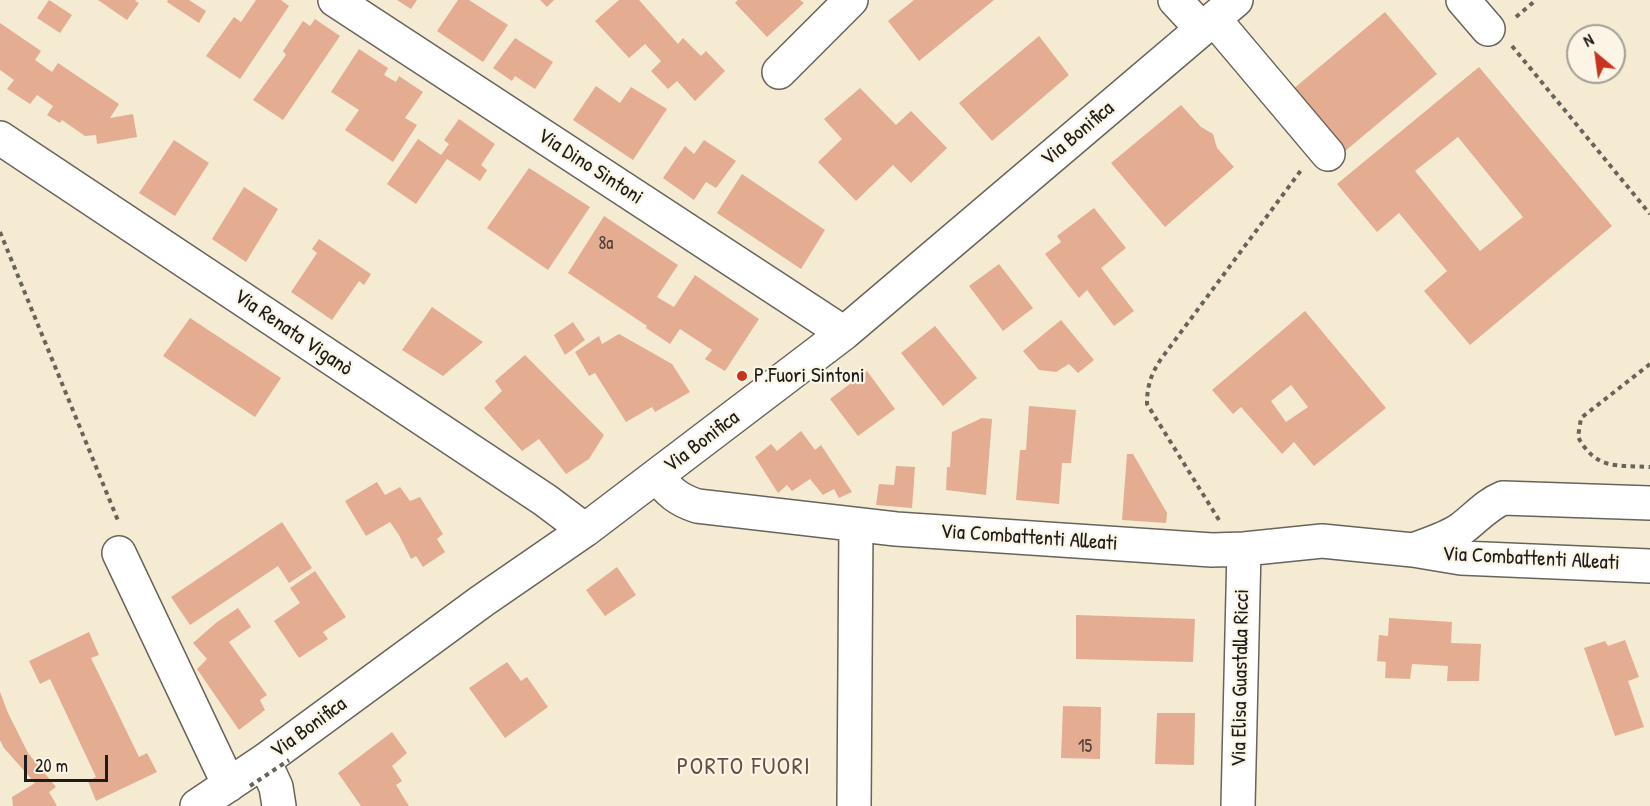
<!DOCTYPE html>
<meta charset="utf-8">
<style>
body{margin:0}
#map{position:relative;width:1650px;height:806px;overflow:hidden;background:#f4ebd2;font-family:"Patrick Hand",sans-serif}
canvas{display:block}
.north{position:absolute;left:1566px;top:24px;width:60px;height:60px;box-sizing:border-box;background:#fcf5e5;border:2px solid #a29e95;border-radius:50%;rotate:331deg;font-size:16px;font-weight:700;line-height:24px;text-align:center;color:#1c1c1c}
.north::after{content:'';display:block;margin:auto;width:21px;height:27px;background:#c8321e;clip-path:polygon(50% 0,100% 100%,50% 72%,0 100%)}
.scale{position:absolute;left:24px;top:755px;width:84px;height:27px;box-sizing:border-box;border:3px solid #1c1c1c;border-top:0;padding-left:8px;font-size:18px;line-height:21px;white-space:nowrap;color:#1c1c1c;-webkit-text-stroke:4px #fcf5e5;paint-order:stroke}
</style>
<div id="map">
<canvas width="1650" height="806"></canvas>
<div class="north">N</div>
<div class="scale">20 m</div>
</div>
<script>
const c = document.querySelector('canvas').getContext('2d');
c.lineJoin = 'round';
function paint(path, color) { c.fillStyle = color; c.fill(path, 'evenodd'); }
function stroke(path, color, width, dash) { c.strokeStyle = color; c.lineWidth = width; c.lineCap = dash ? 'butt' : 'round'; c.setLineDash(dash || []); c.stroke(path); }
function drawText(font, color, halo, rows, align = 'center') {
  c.font = font + ' "Patrick Hand",sans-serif'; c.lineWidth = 4.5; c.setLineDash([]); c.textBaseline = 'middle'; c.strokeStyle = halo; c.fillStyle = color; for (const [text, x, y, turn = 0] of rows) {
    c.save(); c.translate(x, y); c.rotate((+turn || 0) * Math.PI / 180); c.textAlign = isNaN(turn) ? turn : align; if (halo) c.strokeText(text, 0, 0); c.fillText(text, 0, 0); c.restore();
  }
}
const building = new Path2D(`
 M49 0 72 15 60 33 37 18Z
 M98 0H136L135 1 139 3 127 20Z
 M168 0H189L206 11 199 23 167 2Z
 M256 0H281L289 6 240 79 206 56 234 17 241 22Z
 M397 0H417L411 9Z
 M458 0H469L508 25 483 62 437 31Z
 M540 0H554L547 7Z
 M619 0H639L678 44 683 38 701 56 706 51 725 71 695 101 677 81 668 89 651 71 661 61 645 44 629 58 595 21Z
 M738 0H800L804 3 767 37 735 3Z
 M914 0H994L919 61 888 21Z
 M1385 12 1437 74 1344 152 1292 90Z
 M315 19 340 36 283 120 253 100 286 55 283 51 303 21 310 26Z
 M0 23 41 51 35 60 52 72 58 63 119 104 110 118 133 114 137 137 97 144 96 135 85 136 62 120 60 123 47 115 53 106 37 95 30 104 7 89 14 80 0 70Z
 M1039 36 1069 75 992 141 959 103Z
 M515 38 553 62 535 89 515 76 512 81 493 68Z
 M359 49 388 68 384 75 396 82 399 76 423 92 405 118 417 125 393 162 345 130 359 110 331 92Z
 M1479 67 1612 226 1470 345 1424 291 1447 271 1399 213 1377 232 1337 184ZM1458 137 1523 217 1480 251 1415 171Z
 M596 86 620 103 631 87 667 109 633 160 573 120Z
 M860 88 896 125 911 111 947 148 911 183 893 165 856 201 818 162 842 139 824 119Z
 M1181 105 1201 127 1213 134 1217 148 1234 167 1165 227 1111 163Z
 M459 119 495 144 481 165 487 170 480 181 447 159 416 204 387 184 418 139 441 155 449 144 444 140Z
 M174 140 209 163 175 216 139 193Z
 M704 140 736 161 716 188 706 182 694 200 663 178 685 146 694 154Z
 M529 168 590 207 548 270 487 228Z
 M742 174 825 230 801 269 717 213Z
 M244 187 278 209 246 262 212 239Z
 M1094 208 1126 248 1101 268 1134 311 1114 326 1087 290 1079 298 1045 254 1061 242 1057 236Z
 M604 216 678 265 657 297 674 307 695 275 759 319 725 371 705 359 712 350 680 329 670 344 646 328 647 326 568 273Z
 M319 239 371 274 364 285 359 281 332 320 291 292 317 253 312 249Z
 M999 264 1033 308 1003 331 969 286Z
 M432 307 483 342 443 376 402 350Z
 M1305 311 1386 408 1314 466 1294 442 1282 454 1241 407 1233 414 1212 390ZM1291 385 1308 407 1286 422 1271 401Z
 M190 318 281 378 255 417 163 356Z
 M1061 320 1094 360 1078 373 1069 364 1056 372 1039 370 1023 351Z
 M573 322 585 340 565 355 554 335Z
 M935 326 977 378 943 406 901 353Z
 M619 334 672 364 690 392 655 412 652 407 626 422 595 373 589 376 575 352 599 336 602 344Z
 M525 355 604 435 589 459 566 474 539 439 522 451 484 408 502 391 495 381Z
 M867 371 895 409 858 436 830 399Z
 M1029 406 1076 410 1071 463H1062L1059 504 1016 500 1020 450H1026Z
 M982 418 992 419 986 495 946 490 947 467H950L952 432Z
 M801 431 815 450 821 445 852 492 839 498 834 489 823 495 810 479 792 491 787 485 778 493 755 457 771 444 777 451Z
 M1127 454H1133L1167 513 1166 523 1122 520Z
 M896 466 915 467 912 508 876 505 879 484 894 485Z
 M377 482 385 495 400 487 410 501 420 497 443 534 437 539 445 552 423 567 416 556 411 559 399 535 390 522 366 536 345 501Z
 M282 522 312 568 289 583 278 566 190 625 171 597Z
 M617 567 636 595 605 616 586 590Z
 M315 571 346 617 323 632 328 639 299 658 274 621 300 603 290 588Z
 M238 608 251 627 229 642 267 695 260 700 265 710 239 730 197 669 207 659 193 643 217 622Z
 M1076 615 1195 619 1193 662 1076 659Z
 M1389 618 1452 622 1451 643 1481 644 1479 681H1447L1448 666 1412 664 1410 679 1385 678 1386 662 1377 661 1379 635 1388 636Z
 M89 632 99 655 91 658 139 757 147 753 157 772 96 801 88 781 96 777 50 679 40 684 29 661Z
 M1625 640 1639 677 1628 681 1644 727 1615 736 1584 648 1605 641 1608 646Z
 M507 662 521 681 527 677 548 707 505 738 469 688Z
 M0 692 8 713 28 753 56 787 49 792 57 806H13L12 797 35 783 4 748 0 740Z
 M1063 706 1101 707 1100 759 1061 758Z
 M1157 713H1195L1194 765 1155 764Z
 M392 732 407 753 392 766 402 781 396 785 409 806H361L338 773Z`);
const path = new Path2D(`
 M1516 17 1536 0
 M1512 46 1650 214
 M0 232 119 523
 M1650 364 1581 418 1578 437C1596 470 1616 465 1650 467
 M1219 520 1147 404C1147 386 1151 374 1161 359L1302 169`);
const minor = new Path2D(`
 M335 0 844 333
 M1175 0 1202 29
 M1463 0 1488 29
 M1214 19 1328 154
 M779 72 851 0
 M0 138 545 500 585 530
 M658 476C668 492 679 500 697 506L896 529 1212 550 1244 549 1322 541 1413 550 1461 558 1650 566
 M1413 550C1429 544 1447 539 1461 529 1476 518 1486 505 1503 498L1650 503
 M119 553 229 785
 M264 761 276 787 279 806
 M197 806 264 761 482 601 585 530 844 333 1236 0
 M854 806 856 525
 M1238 806 1244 549`);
const pathBridge = new Path2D(`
 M250 786 289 760`);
const markers = [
 [742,376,6,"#c8321e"]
];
const numberNames = [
 ["8a",606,244],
 ["15",1085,747]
];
const streetNames = [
 ["Via Bonifica",1078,134,-40],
 ["Via Dino Sintoni",590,167,33],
 ["Via Renata Viganò",293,333,34],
 ["Via Bonifica",702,442,-37],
 ["Via Combattenti Alleati",1029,538,4],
 ["Via Combattenti Alleati",1531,559,3],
 ["Via Elisa Guastalla Ricci",1241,678,-89],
 ["Via Bonifica",309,728,-36]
];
const poiNames = [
 ["P.Fuori Sintoni",754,376]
];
const quarterNames = [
 ["PORTO FUORI",744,768]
];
paint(building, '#e4ac91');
stroke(minor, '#68645c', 36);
stroke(path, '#68645c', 4, [4.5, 4.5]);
stroke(minor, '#fff', 33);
stroke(pathBridge, '#68645c', 4, [4.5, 4.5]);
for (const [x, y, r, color] of markers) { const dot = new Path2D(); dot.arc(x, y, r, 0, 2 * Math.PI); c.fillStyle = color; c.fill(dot); stroke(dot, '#fcf5e5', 2); }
drawText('18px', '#4e4039', null, numberNames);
drawText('21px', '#1c1c1c', '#fcf5e5', streetNames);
drawText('21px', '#1c1c1c', '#fcf5e5', poiNames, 'left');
c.letterSpacing = '1.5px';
drawText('24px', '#624e45', '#fcf5e5', quarterNames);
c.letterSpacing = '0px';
</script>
